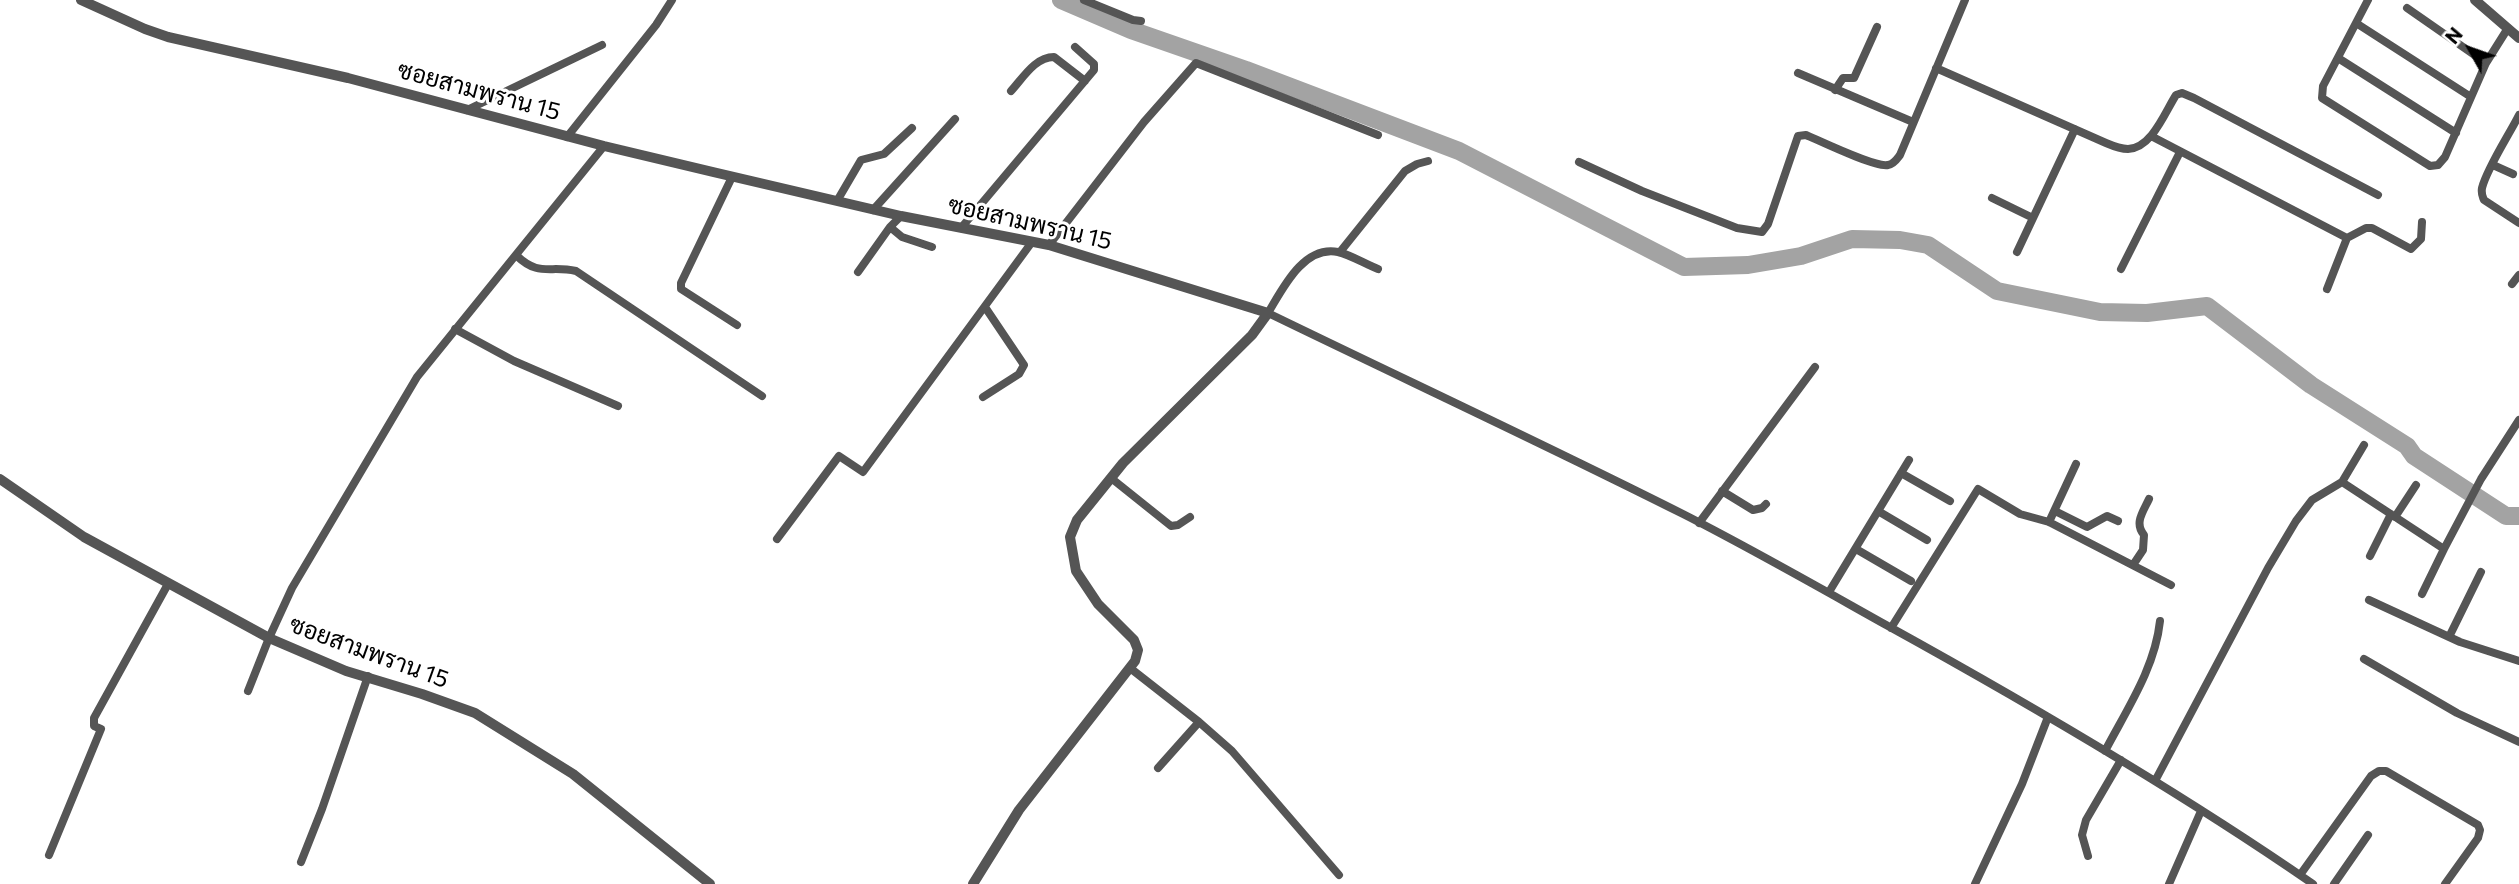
<!DOCTYPE html>
<meta charset="utf-8">
<style>
body{margin:0}
#map{position:relative;width:2519px;height:884px;overflow:hidden;background:#fff;font-family:Commissioner,sans-serif}
canvas{display:block}
.north{position:absolute;left:2435px;top:14px;width:70px;height:70px;-webkit-text-stroke:5px #fff;paint-order:stroke;rotate:310deg;font-size:19px;font-weight:700;line-height:28px;text-align:center;color:#000}
.north::after{content:'';display:block;margin:auto;width:24px;height:32px;background:#000;clip-path:polygon(50% 0,100% 100%,50% 72%,0 100%)}
</style>
<div id="map">
<canvas width="2519" height="884"></canvas>
<div class="north">N</div>
</div>
<script>
const c = document.querySelector('canvas').getContext('2d');
c.lineJoin = 'round';
function stroke(path, color, width, dash) { c.strokeStyle = color; c.lineWidth = width; c.lineCap = dash ? 'butt' : 'round'; c.setLineDash(dash || []); c.stroke(path); }
function drawText(font, color, halo, rows, align = 'center') {
  c.font = font + ' Commissioner,Sarabun,sans-serif'; c.lineWidth = 6; c.setLineDash([]); c.textBaseline = 'middle'; c.strokeStyle = halo; c.fillStyle = color; for (const [text, x, y, turn = 0] of rows) {
    c.save(); c.translate(x, y); c.rotate((+turn || 0) * Math.PI / 180); c.textAlign = isNaN(turn) ? turn : align; if (halo) c.strokeText(text, 0, 0); c.fillText(text, 0, 0); c.restore();
  }
}
const river = new Path2D(`
 M1061 0 1131 30 1246 70 1459 151 1684 267 1748 265 1801 256 1852 239 1900 240 1928 245 1997 291 2100 312 2147 313 2207 306 2311 385 2407 446 2414 456 2506 516H2519`);
const minor = new Path2D(`
 M1084 0 1133 20 1141 21
 M2368 0 2323 86 2322 98 2430 166 2438 165 2445 157 2486 63 2508 28
 M2407 8 2486 63
 M2356 23 2471 97
 M2338 58 2456 133
 M1936 68 2106 143C2113 146 2121 149 2128 149 2152 148 2165 112 2176 95L2182 93 2194 98 2378 195
 M1798 73 1913 122
 M1835 90 1843 78H1854L1877 27
 M1011 91C1023 78 1035 57 1054 57L1085 81
 M467 110 602 45
 M2519 115C2509 135 2487 168 2482 188 2481 194 2482 195 2484 200L2519 223
 M2151 136 2347 238 2366 228H2372L2411 249 2421 239 2422 222
 M567 137 656 25 672 0
 M1579 162 1642 191 1737 228 1762 232 1768 224 1798 136 1806 135C1820 141 1876 168 1888 165 1894 164 1897 159 1900 155L1965 0
 M2493 165 2513 174
 M732 177 681 283V289L737 325
 M1992 198 2033 218
 M837 201 861 160 884 154 912 128
 M873 210 955 119
 M890 227 902 237 932 247
 M961 228 1094 70V64L1075 47
 M1049 245 1144 122 1196 63 1378 135
 M1340 252 1405 171 1417 164 1428 161
 M2017 252 2075 129
 M517 256C539 277 550 265 576 271L762 396
 M1378 269C1365 264 1351 255 1338 252 1303 245 1282 290 1268 313 1406 380 1546 445 1683 514 1752 549 1820 588 1888 626 2033 706 2177 790 2313 884
 M2121 269 2180 152
 M858 272 890 227 901 216
 M2512 284 2519 275
 M2327 289 2347 238
 M455 329 514 361 618 406
 M983 397 1019 374 1024 365 985 307
 M1901 473 1950 501
 M1111 478 1171 526 1178 525 1190 517
 M2342 482 2444 549 2481 479 2519 420
 M1722 491 1753 510 1762 508 1766 504
 M1878 511 1927 540
 M2055 511 2087 527 2107 516 2118 521
 M2395 517 2416 485
 M2049 522 2076 464
 M1699 523 1815 367
 M777 539 839 456 863 472 1032 242
 M1856 549 1911 581
 M2370 556 2391 514
 M2133 565 2143 550 2144 535C2134 523 2143 512 2149 499
 M1829 592 1909 460
 M2422 594 2444 549
 M2369 600 2460 642 2519 661
 M1891 628 1978 489 2020 514 2049 522 2171 585
 M2449 637 2481 572
 M2364 659 2457 713 2519 742
 M1130 668 1199 722 1232 751 1339 875
 M248 691 269 638 292 588 417 377 604 146
 M2105 751C2127 709 2155 668 2160 621
 M1158 768 1199 722
 M2155 781 2268 568 2296 521 2312 500 2342 482 2364 445
 M49 855 101 729 94 726V718L168 584
 M2088 856 2082 835 2086 820 2121 760
 M301 862 322 809 368 676
 M2300 875 2371 776 2379 771H2386L2478 825 2480 830 2478 838 2445 884
 M1975 884 2022 784 2048 717
 M2169 884 2201 811
 M2334 884 2368 835`);
const tertiary = new Path2D(`
 M81 0 145 29 168 37 348 78 604 146 713 172 901 216 1049 245 1268 313 1252 335 1123 463 1077 520 1070 537 1076 571 1098 604 1134 640 1138 650 1135 661 1019 810 973 884
 M2475 0 2519 38
 M0 479 84 537 269 638 346 671 422 694 475 713 573 774 710 884`);
const streetNames = [
 ["ซอยสามพราน 15",479,91,15],
 ["ซอยสามพราน 15",1030,223,13],
 ["ซอยสามพราน 15",369,652,20]
];
stroke(river, '#a3a3a3', 18);
stroke(minor, '#555', 8);
stroke(tertiary, '#555', 10);
drawText('24px', '#000', '#fff', streetNames);
</script>
